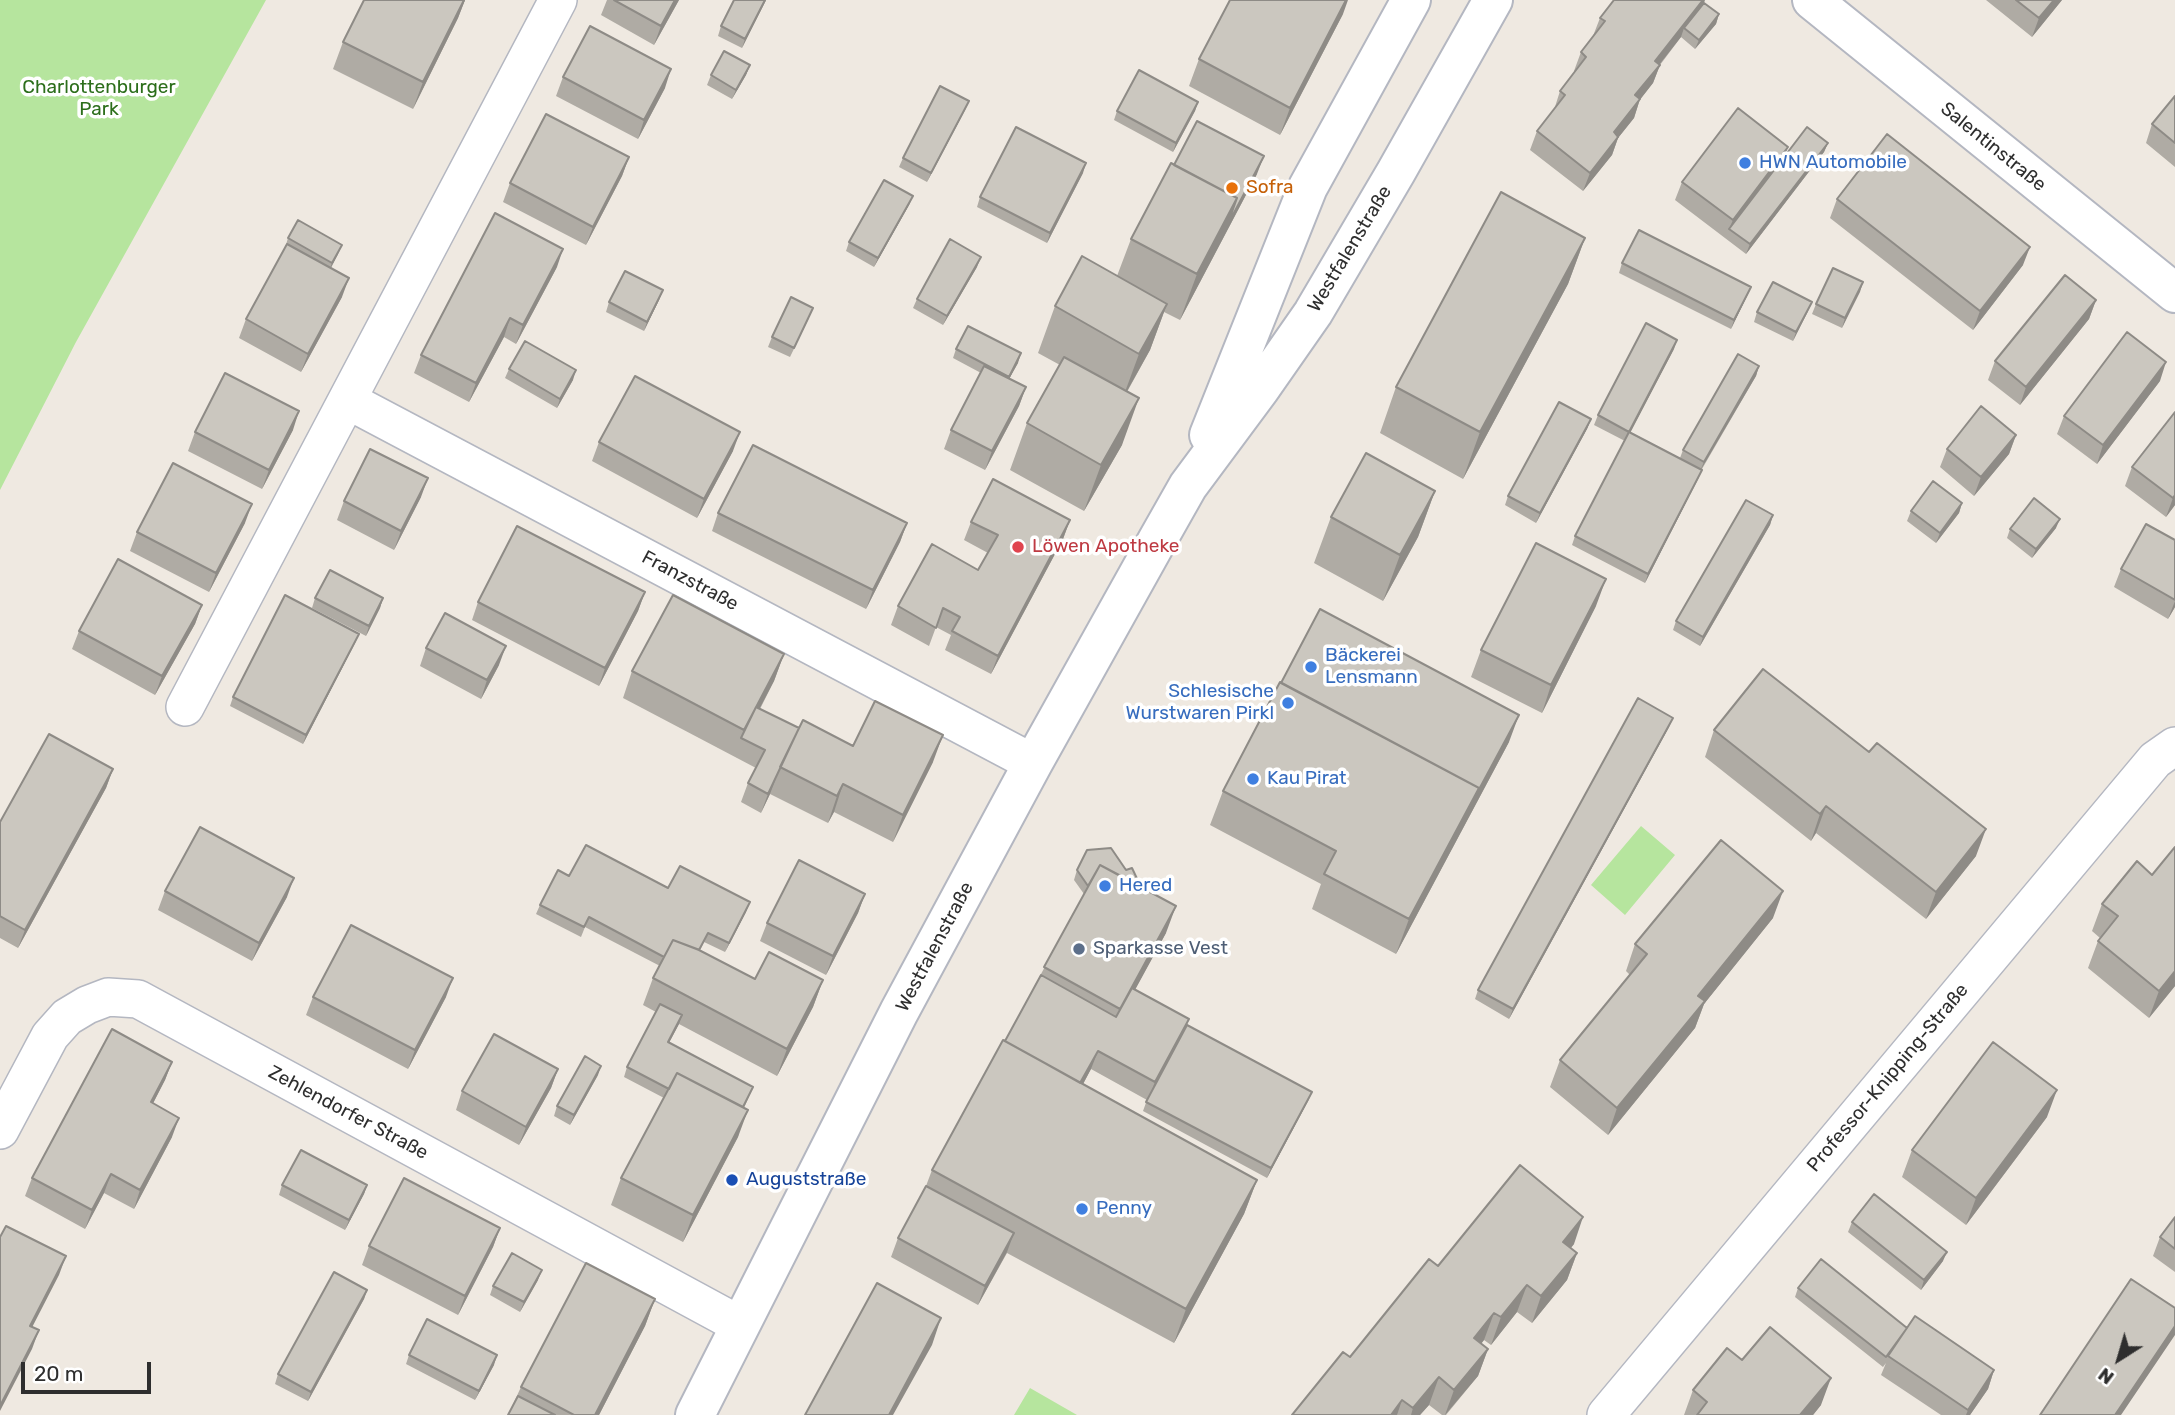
<!DOCTYPE html>
<meta charset="utf-8">
<style>
body{margin:0}
#map{position:relative;width:2175px;height:1415px;overflow:hidden;background:#efe9e1;font-family:Rubik,sans-serif}
canvas{display:block}
.north{position:absolute;left:2084px;top:1324px;width:70px;height:70px;-webkit-text-stroke:5px #fff;paint-order:stroke;rotate:217deg;font-size:19px;font-weight:700;line-height:28px;text-align:center;color:#2e2e2e}
.north::after{content:'';display:block;margin:auto;width:24px;height:32px;background:#2e2e2e;clip-path:polygon(50% 0,100% 100%,50% 72%,0 100%)}
.scale{position:absolute;left:21px;top:1362px;width:130px;height:32px;box-sizing:border-box;border:4px solid #2e2e2e;border-top:0;padding-left:9px;font-size:21px;line-height:24px;white-space:nowrap;color:#2e2e2e;-webkit-text-stroke:5px #fff;paint-order:stroke}
</style>
<div id="map">
<canvas width="2175" height="1415"></canvas>
<div class="north">N</div>
<div class="scale">20 m</div>
</div>
<script>
const c = document.querySelector('canvas').getContext('2d');
c.lineJoin = 'round';
function paint(path, color) { c.fillStyle = color; c.fill(path, 'evenodd'); }
function stroke(path, color, width, dash) { c.strokeStyle = color; c.lineWidth = width; c.lineCap = dash ? 'butt' : 'round'; c.setLineDash(dash || []); c.stroke(path); }
function drawText(font, color, halo, rows, align = 'center') {
  c.font = font + ' Rubik,sans-serif'; c.lineWidth = 7; c.setLineDash([]); c.textBaseline = 'middle'; c.strokeStyle = halo; c.fillStyle = color; for (const [text, x, y, turn = 0] of rows) {
    c.save(); c.translate(x, y); c.rotate((+turn || 0) * Math.PI / 180); c.textAlign = isNaN(turn) ? turn : align; if (halo) c.strokeText(text, 0, 0); c.fillText(text, 0, 0); c.restore();
  }
}
const green = new Path2D(`
 M0 0H266L76 342 0 490Z
 M1641 826 1675 855 1625 915 1591 885Z
 M1030 1388 1077 1415H1014Z`);
const minor = new Path2D(`
 M347 400 1033 763
 M185 707 558 0
 M0 1130 50 1036 67 1017 87 1005 108 997 138 999 740 1325
 M1606 1415 2155 760 2175 746`);
const tertiary = new Path2D(`
 M1812 0 2175 293`);
const secondary = new Path2D(`
 M1209 435 1308 187 1411 0
 M695 1415 899 1012 1033 763 1158 539 1188 486 1260 389 1313 313 1396 172 1493 0`);
const wall = new Path2D(`
 M364 0H465L458 18 413 109 333 69 343 42Z
 M607 0H679L654 45 601 15Z
 M766 0 742 48 718 36 721 26Z
 M1986 0H2062L2032 37Z
 M1704 3 1719 14 1716 24 1695 49 1681 37 1660 65 1653 83 1640 99 1634 118 1618 138 1612 155 1583 191 1530 150 1537 131 1554 110 1560 91 1575 72 1574 71 1581 52 1593 36 1600 18Z
 M1343 14 1280 135 1189 86 1199 59Z
 M750 65 746 75 732 99 707 85 711 75Z
 M563 77 665 88 638 139 556 96Z
 M2175 96V167L2146 143 2152 124Z
 M969 101 965 110 927 182 899 167 903 158Z
 M1198 102 1195 111 1173 152 1114 120 1117 111Z
 M1828 143 1824 152 1746 254 1675 200 1682 182 1785 157Z
 M629 157 622 176 586 245 503 202 510 183Z
 M1174 165 1257 174 1180 320 1164 312 1150 350 1127 392 1122 445 1084 511 1010 470 1027 423 1060 365 1038 353 1055 306 1117 276 1131 239Z
 M1083 173 1047 243 977 207 980 197Z
 M913 196 909 205 874 267 846 251 849 242Z
 M1837 199 2023 265 1973 330 1830 218Z
 M288 238 338 254 331 268 342 297 301 372 239 338 246 319 285 248Z
 M1585 238 1568 284 1463 479 1380 433 1396 387Z
 M1622 263 1747 296 1731 329 1619 273Z
 M557 267 516 344 504 337 469 402 414 373 421 355Z
 M977 267 943 325 913 308 917 299Z
 M1863 282 1842 328 1812 314 1816 304Z
 M663 290 659 300 644 331 606 312 609 302Z
 M2096 300 2089 319 2020 405 1988 380 1995 361Z
 M1808 311 1793 341 1754 322 1757 312Z
 M809 318 790 357 768 347 772 337Z
 M956 349 1018 363 1009 379 1026 387 1019 406 985 470 944 449 951 430 981 373 953 358Z
 M1674 349 1630 432 1680 458 1683 450 1759 366 1756 376 1702 469 1698 479 1645 583 1572 545 1575 536 1625 441 1594 425 1598 415Z
 M509 369 573 380 557 408 505 378Z
 M2160 381 2097 464 2057 434 2064 416Z
 M2175 412V505L2166 517 2125 486 2132 467Z
 M1591 419 1587 429 1536 523 1505 505 1508 496Z
 M293 430 262 489 188 451 195 432Z
 M2016 435 2009 454 1974 496 1940 467 1947 449Z
 M599 442 733 451 697 518 592 461Z
 M1435 491 1418 537 1383 601 1314 563 1331 517Z
 M421 497 394 550 337 520 344 501Z
 M1962 503 1959 513 1936 543 1907 521 1911 511Z
 M718 513 907 523 900 542 866 609 712 531Z
 M1773 515 1770 525 1700 646 1673 630 1676 621Z
 M1070 520 1063 539 991 674 945 650 951 635 936 627 929 646 891 625 898 606 978 570 988 553 964 540 971 522Z
 M245 523 209 592 130 551 137 532Z
 M2056 528 2032 558 2007 538 2010 529Z
 M2175 540V607L2168 619 2114 587 2121 569Z
 M645 592 638 611 599 686 472 620 478 602Z
 M315 598H383L380 608 366 636 312 608Z
 M202 605 195 624 155 695 72 649 79 631Z
 M1596 606 1542 713 1471 677 1481 650Z
 M359 634 355 643 303 744 230 706 233 697Z
 M426 648 499 665 481 699 420 666Z
 M784 654 774 681 760 709 799 728 853 746 933 762 893 842 834 812 828 823 770 794 761 813 741 802 748 783 756 768 623 698 632 671Z
 M1669 727 1509 1019 1475 999 1478 990Z
 M1714 730 1976 856 1926 919 1816 833 1811 841 1705 757Z
 M1509 742 1396 954 1312 909 1321 884 1210 825 1223 791Z
 M113 769 106 788 18 948 0 938V822Z
 M2175 847V986L2149 1018 2088 968 2098 941 2100 938 2092 931 2102 904 2152 875Z
 M1077 870H1126L1140 886 1166 933 1135 989 1189 1019 1185 1029 1312 1092 1308 1101 1267 1178 1143 1111 1147 1100 1091 1069 1083 1084 1257 1180 1244 1214 1174 1343 1007 1253 978 1305 891 1257 898 1238 926 1186 932 1170 1005 1041 1084 894 1074 880Z
 M569 876 668 888 746 912 725 952 704 942 700 950 755 979 823 980 813 1007 777 1076 679 1024 669 1043 753 1087 744 1108 738 1137 683 1242 611 1205 621 1178 664 1098 624 1077 627 1067 656 1012 643 1005 653 978 660 966 585 927 581 937 536 914 540 905Z
 M165 891 287 897 252 961 158 910Z
 M865 894 858 913 826 975 760 941 767 923Z
 M1773 918 1704 1004 1695 1028 1608 1135 1550 1087 1560 1060 1630 975 1626 971 1635 944Z
 M313 997H446L408 1069 306 1015Z
 M172 1062 165 1080 153 1103 172 1137 134 1209 104 1193 85 1229 25 1196 32 1178Z
 M558 1069 551 1088 519 1145 456 1110 462 1091Z
 M598 1075 570 1125 554 1116 557 1106Z
 M2047 1117 1966 1225 1902 1177 1912 1150Z
 M282 1185H367L364 1194 345 1230 279 1195Z
 M2175 1217V1272L2153 1256 2160 1237Z
 M1852 1222 1943 1261 1921 1290 1848 1232Z
 M500 1228 493 1247 458 1315 362 1265 369 1246Z
 M1574 1244 1571 1248 1577 1253 1567 1280 1532 1323 1517 1312 1491 1345 1484 1340 1481 1344 1488 1349 1478 1376 1446 1415H1442L1429 1405 1420 1415H1292L1438 1266Z
 M538 1280 520 1312 490 1295 493 1286Z
 M1798 1288 1907 1328 1994 1370 1988 1389 1970 1415H1941L1881 1375 1886 1363 1883 1367 1795 1297Z
 M367 1290 364 1299 308 1401 275 1384 278 1374Z
 M655 1299 645 1326 599 1415H508L521 1387Z
 M409 1355 494 1365 475 1400 406 1364Z
 M1742 1360 1821 1405 1813 1415H1684L1693 1390Z`);
const shadedWall = new Path2D(`
 M464 0H465L458 18 413 109 423 82Z
 M675 0H679L654 45 661 26Z
 M765 0H766L742 48 745 39Z
 M1346 0H1348L1343 14 1280 135 1290 108Z
 M1703 0H1705L1701 12 1684 28 1681 37 1648 79 1655 61Z
 M2054 0H2062L2032 37 2039 18Z
 M1719 14 1716 24 1695 49 1699 40Z
 M750 65 746 75 732 99 736 90Z
 M1660 65 1653 83 1629 114 1635 95Z
 M671 69 665 88 638 139 644 120Z
 M1640 99 1634 118 1618 138 1612 155 1583 191 1590 173 1614 132Z
 M969 101 965 110 927 182 931 173Z
 M1198 102 1195 111 1173 152 1176 143Z
 M1828 143 1824 152 1746 254 1750 244Z
 M1788 147 1781 166 1729 229 1733 220Z
 M1264 156 1257 174 1180 320 1197 274 1237 198Z
 M629 157 622 176 586 245 593 227Z
 M1086 163 1083 173 1047 243 1050 233Z
 M913 196 909 205 874 267 878 258Z
 M1585 238 1568 284 1463 479 1480 432Z
 M342 245 338 254 328 273 332 263Z
 M2030 247 2023 265 1973 330 1980 311Z
 M563 249 557 267 516 344 523 325Z
 M981 257 977 267 943 325 947 316Z
 M349 278 342 297 301 372 308 354Z
 M1863 282 1860 292 1842 328 1845 318Z
 M1751 287 1747 296 1731 329 1734 320Z
 M663 290 659 300 644 331 647 322Z
 M2096 300 2089 319 2020 405 2026 387Z
 M1812 302 1808 311 1793 341 1796 332Z
 M1167 304 1150 350 1122 400 1139 354Z
 M510 318 504 337 469 402 476 383Z
 M1677 340 1674 349 1626 441 1629 432Z
 M1021 353 1018 363 1005 386 1009 377Z
 M2166 362 2160 381 2097 464 2103 445Z
 M1759 366 1756 376 1700 471 1704 462Z
 M576 370 573 380 557 408 560 399Z
 M1026 387 1019 406 985 470 992 451Z
 M1139 398 1122 445 1084 511 1101 465Z
 M299 411 293 430 262 489 269 470Z
 M1591 419 1587 429 1536 523 1540 513Z
 M740 432 733 451 697 518 704 499Z
 M2016 435 2009 454 1974 496 1981 477Z
 M1702 470 1698 479 1645 583 1648 574Z
 M428 478 421 497 394 550 401 531Z
 M1435 491 1418 537 1383 601 1400 555Z
 M2175 495V505L2166 517 2173 498Z
 M1962 503 1959 513 1936 543 1940 533Z
 M252 504 245 523 209 592 216 573Z
 M1773 515 1770 525 1700 646 1703 637Z
 M2060 519 2056 528 2032 558 2036 549Z
 M1070 520 1063 539 991 674 998 656Z
 M907 523 900 542 866 609 873 590Z
 M1606 579 1596 606 1542 713 1551 685Z
 M645 592 638 611 599 686 605 668Z
 M383 598 380 608 366 636 369 626Z
 M2175 601V607L2168 619Z
 M202 605 195 624 155 695 162 676Z
 M359 634 355 643 303 744 306 735Z
 M506 646 499 665 481 699 487 680Z
 M784 654 774 681 743 740 741 738 744 730Z
 M1519 715 1509 742 1396 954 1409 919Z
 M1673 718 1669 727 1509 1019 1513 1009Z
 M943 735 933 762 893 842 903 815Z
 M113 769 106 788 18 948 25 930Z
 M776 778 770 794 761 813 768 794Z
 M843 784 834 812 828 823 837 796Z
 M1826 806 1816 833 1811 841 1820 814Z
 M1986 829 1976 856 1926 919 1936 892Z
 M294 878 287 897 252 961 259 943Z
 M1783 891 1773 918 1704 1004 1695 1028 1608 1135 1617 1108 1698 996Z
 M865 894 858 913 826 975 833 956Z
 M750 902 746 912 725 952 729 943Z
 M1176 906 1166 933 1110 1036 1120 1009Z
 M2175 971V986L2149 1018 2159 991Z
 M453 978 446 997 408 1069 415 1050Z
 M823 980 813 1007 777 1076 787 1049Z
 M682 1015 679 1024 664 1052 668 1042Z
 M1189 1019 1182 1037 1148 1101 1155 1082Z
 M1098 1051 1091 1069 1066 1116 1072 1098Z
 M172 1062 165 1080 144 1121 151 1102Z
 M601 1066 598 1075 570 1125 574 1115Z
 M558 1069 551 1088 519 1145 526 1127Z
 M2057 1090 2047 1117 1966 1225 1976 1198Z
 M1312 1092 1308 1101 1267 1178 1271 1168Z
 M748 1110 738 1137 683 1242 693 1215Z
 M179 1118 172 1137 134 1209 140 1190Z
 M111 1174 104 1193 85 1229 92 1210Z
 M1257 1180 1244 1214 1174 1343 1186 1309Z
 M367 1185 364 1194 345 1230 349 1220Z
 M1583 1217 1574 1244 1553 1269 1563 1242Z
 M500 1228 493 1247 458 1315 465 1296Z
 M1014 1233 1007 1252 978 1305 985 1286Z
 M1947 1252 1943 1261 1921 1290 1924 1280Z
 M1577 1253 1567 1280 1532 1323 1541 1296Z
 M66 1256 59 1275 23 1345 30 1326Z
 M542 1270 538 1280 520 1312 524 1302Z
 M1527 1285 1517 1312 1491 1345 1501 1317Z
 M367 1290 364 1299 308 1401 311 1392Z
 M655 1299 645 1326 599 1415H595Z
 M1494 1313 1484 1340 1464 1365 1474 1338Z
 M941 1318 932 1345 893 1415H889Z
 M2175 1326V1335L2121 1415H2115Z
 M39 1330 32 1349 0 1411V1406Z
 M1488 1349 1478 1376 1445 1415 1454 1390Z
 M497 1355 494 1365 475 1400 479 1391Z
 M1994 1370 1988 1389 1970 1415H1966L1968 1410Z
 M1439 1377 1429 1405 1420 1415H1411L1413 1408Z
 M1831 1378 1821 1405 1813 1415H1800Z
 M1402 1400 1397 1415H1391Z`);
const building = new Path2D(`
 M364 0H464L423 82 343 42Z
 M614 0H675L661 26Z
 M734 0H765L745 39 721 26Z
 M1230 0H1346L1290 108 1199 59Z
 M1614 0H1703L1655 61 1660 65 1635 95 1640 99 1614 132 1618 137 1590 173 1537 131 1565 95 1560 91 1586 57 1581 52 1605 21 1600 18Z
 M2016 0H2054L2039 18Z
 M1704 3 1719 14 1699 40 1684 28Z
 M590 26 671 69 644 120 563 77Z
 M724 51 750 65 736 90 711 75Z
 M1139 70 1198 102 1176 143 1117 111Z
 M940 86 969 101 931 173 903 158Z
 M2175 96V143L2152 124Z
 M1738 108 1788 147 1733 220 1682 182Z
 M546 114 629 157 593 227 510 183Z
 M1197 121 1264 156 1227 226 1237 198 1174 165Z
 M1016 127 1086 163 1050 233 980 197Z
 M1807 127 1828 143 1750 244 1729 229Z
 M1887 134 2030 247 1980 311 1837 199Z
 M1171 163 1237 198 1197 274 1131 239Z
 M884 180 913 196 878 258 849 242Z
 M1501 192 1585 238 1480 432 1396 387Z
 M495 213 563 249 523 325 510 318 476 383 421 355Z
 M298 220 342 245 332 263 288 238Z
 M1639 230 1751 287 1734 320 1622 263Z
 M950 239 981 257 947 316 917 299Z
 M287 244 349 278 308 354 246 319Z
 M1082 256 1167 304 1139 354 1055 306Z
 M1833 268 1863 282 1845 318 1816 304Z
 M625 271 663 290 647 322 609 302Z
 M2065 275 2096 300 2026 387 1995 361Z
 M1773 282 1812 302 1796 332 1757 312Z
 M791 297 813 308 794 348 772 337Z
 M1646 323 1677 340 1629 432 1598 415Z
 M968 326 1021 353 1009 377 956 349Z
 M2127 332 2166 362 2103 445 2064 416Z
 M525 341 576 370 560 399 509 369Z
 M1738 354 1759 366 1704 462 1683 450Z
 M1064 357 1139 398 1101 465 1027 423Z
 M984 366 1026 387 992 451 951 430Z
 M225 373 299 411 269 470 195 432Z
 M635 376 740 432 704 499 599 442Z
 M1559 402 1591 419 1540 513 1508 496Z
 M1981 406 2016 435 1981 477 1947 449Z
 M2175 412V495L2173 498 2132 467Z
 M1629 432 1702 470 1648 574 1575 536Z
 M753 445 907 523 873 590 718 513Z
 M370 449 428 478 401 531 344 501Z
 M1366 453 1435 491 1400 555 1331 517Z
 M173 463 252 504 216 573 137 532Z
 M993 479 1070 520 998 656 952 631 960 617 943 608 936 628 898 606 932 544 978 570 998 535 971 522Z
 M1933 481 1962 503 1940 533 1911 511Z
 M2034 498 2060 519 2036 549 2010 529Z
 M1746 500 1773 515 1703 637 1676 621Z
 M2146 524 2175 540V600L2121 569Z
 M517 526 645 592 605 668 478 602Z
 M1536 543 1606 579 1551 685 1481 650Z
 M118 559 202 605 162 676 79 631Z
 M330 570 383 598 369 626 315 598Z
 M285 595 359 634 306 735 233 697Z
 M673 595 784 654 744 730 632 671Z
 M1320 609 1519 715 1476 795 1479 788 1281 683Z
 M445 613 506 646 487 680 426 648Z
 M1763 669 1869 752 1877 743 1986 829 1936 892 1826 806 1820 814 1714 730Z
 M1280 682 1479 788 1409 919 1324 874 1336 851 1223 791Z
 M1638 698 1673 718 1513 1009 1478 990Z
 M875 701 943 735 903 815 843 784 837 796 780 767 803 720 853 746Z
 M756 707 799 728 768 794 748 783 765 750 741 738Z
 M49 734 113 769 25 930 0 916V822Z
 M200 827 294 878 259 943 165 891Z
 M1721 840 1783 891 1698 996 1705 1001 1617 1108 1560 1060 1647 954 1635 944Z
 M586 845 668 888 680 866 750 902 729 943 708 933 699 950 673 940 664 957 589 917 584 927 540 905 558 870 569 876Z
 M2175 847V971L2159 991 2098 941 2118 916 2102 904 2137 861 2152 875Z
 M1111 848 1126 870 1132 868 1140 885V886L1100 865 1088 886 1077 870 1087 850Z
 M799 860 865 894 833 956 767 923Z
 M1100 865 1176 906 1120 1009 1044 967Z
 M351 925 453 978 415 1050 313 997Z
 M673 940 697 949 755 979 769 952 823 980 787 1049 653 978Z
 M1041 975 1116 1017 1132 988 1189 1019 1155 1082 1098 1051 1080 1083 1005 1041Z
 M660 1004 682 1015 668 1042 753 1087 743 1107 677 1073 669 1089 627 1067Z
 M1187 1025 1312 1092 1271 1168 1146 1102Z
 M112 1029 172 1062 151 1102 179 1118 140 1190 111 1174 92 1210 32 1178Z
 M494 1034 558 1069 526 1127 462 1091Z
 M1003 1040 1257 1180 1186 1309 932 1170Z
 M1993 1042 2057 1090 1976 1198 1912 1150Z
 M585 1056 601 1066 574 1115 557 1106Z
 M677 1073 748 1110 693 1215 621 1178Z
 M301 1150 367 1185 349 1220 282 1185Z
 M1520 1165 1583 1217 1563 1242 1577 1253 1541 1296 1527 1285 1501 1317 1494 1313 1474 1338 1488 1349 1454 1390 1439 1377 1413 1408 1402 1400 1391 1415H1292L1343 1352 1350 1357 1429 1259 1438 1266Z
 M404 1178 500 1228 465 1296 369 1246Z
 M926 1186 1014 1233 985 1286 898 1238Z
 M1874 1194 1947 1252 1924 1280 1852 1222Z
 M2175 1217V1249L2160 1237Z
 M6 1226 66 1256 30 1326 39 1330 0 1406V1237Z
 M512 1253 542 1270 524 1302 493 1286Z
 M1821 1259 1907 1328 1886 1357 1798 1288Z
 M586 1263 655 1299 595 1415H574L521 1387Z
 M334 1272 367 1290 311 1392 278 1374Z
 M2131 1279 2175 1308V1326L2115 1415H2040Z
 M877 1283 941 1318 889 1415H805Z
 M1915 1316 1994 1370 1968 1410 1888 1356Z
 M427 1319 497 1355 479 1391 409 1355Z
 M1770 1327 1831 1378 1800 1415H1697L1707 1402 1693 1390 1727 1348 1742 1360Z
 M518 1396 555 1415H508Z`);
const markers = [
 [1745,163,7,"#3f7fe0"],
 [1232,188,7,"#e8710a"],
 [1018,547,7,"#e0444e"],
 [1311,667,7,"#3f7fe0"],
 [1288,703,7,"#3f7fe0"],
 [1253,779,7,"#3f7fe0"],
 [1105,886,7,"#3f7fe0"],
 [1079,949,7,"#5c6f8a"],
 [732,1180,7,"#1a4fb4"],
 [1082,1209,7,"#3f7fe0"]
];
const parkNames = [
 ["Charlottenburger",99,88],
 ["Park",99,110]
];
const streetNames = [
 ["Salentinstraße",1993,147,39],
 ["Westfalenstraße",1350,249,-59],
 ["Franzstraße",690,581,28],
 ["Westfalenstraße",935,947,-62],
 ["Professor-Knipping-Straße",1888,1078,-50],
 ["Zehlendorfer Straße",348,1113,28]
];
const shopNames = [
 ["HWN Automobile",1759,163],
 ["Bäckerei",1325,656],
 ["Lensmann",1325,678],
 ["Schlesische",1274,692,"right"],
 ["Wurstwaren Pirkl",1274,714,"right"],
 ["Kau Pirat",1267,779],
 ["Hered",1119,886],
 ["Penny",1096,1209]
];
const foodNames = [
 ["Sofra",1246,188]
];
const healthNames = [
 ["Löwen Apotheke",1032,547]
];
const serviceNames = [
 ["Sparkasse Vest",1093,949]
];
const transitNames = [
 ["Auguststraße",746,1180]
];
paint(green, '#b6e59e');
stroke(minor, '#b4b7c1', 40);
stroke(tertiary, '#b4b7c1', 42);
stroke(secondary, '#b4b7c1', 42);
stroke(minor, '#fff', 37);
stroke(tertiary, '#fff', 38);
stroke(secondary, '#fff', 38);
paint(wall, '#afaba4');
paint(shadedWall, '#8e8b86');
paint(building, '#cbc7bf');
stroke(building, '#8e8b86', 2);
for (const [x, y, r, color] of markers) { const dot = new Path2D(); dot.arc(x, y, r, 0, 2 * Math.PI); c.fillStyle = color; c.fill(dot); stroke(dot, '#fff', 2.5); }
drawText('19px', '#2c6e1b', '#fff', parkNames);
drawText('19px', '#2e2e2e', '#fff', streetNames);
drawText('19px', '#366cbe', '#fff', shopNames, 'left');
drawText('19px', '#c56008', '#fff', foodNames, 'left');
drawText('19px', '#be3a42', '#fff', healthNames, 'left');
drawText('19px', '#4e5e75', '#fff', serviceNames, 'left');
drawText('19px', '#164399', '#fff', transitNames, 'left');
</script>
